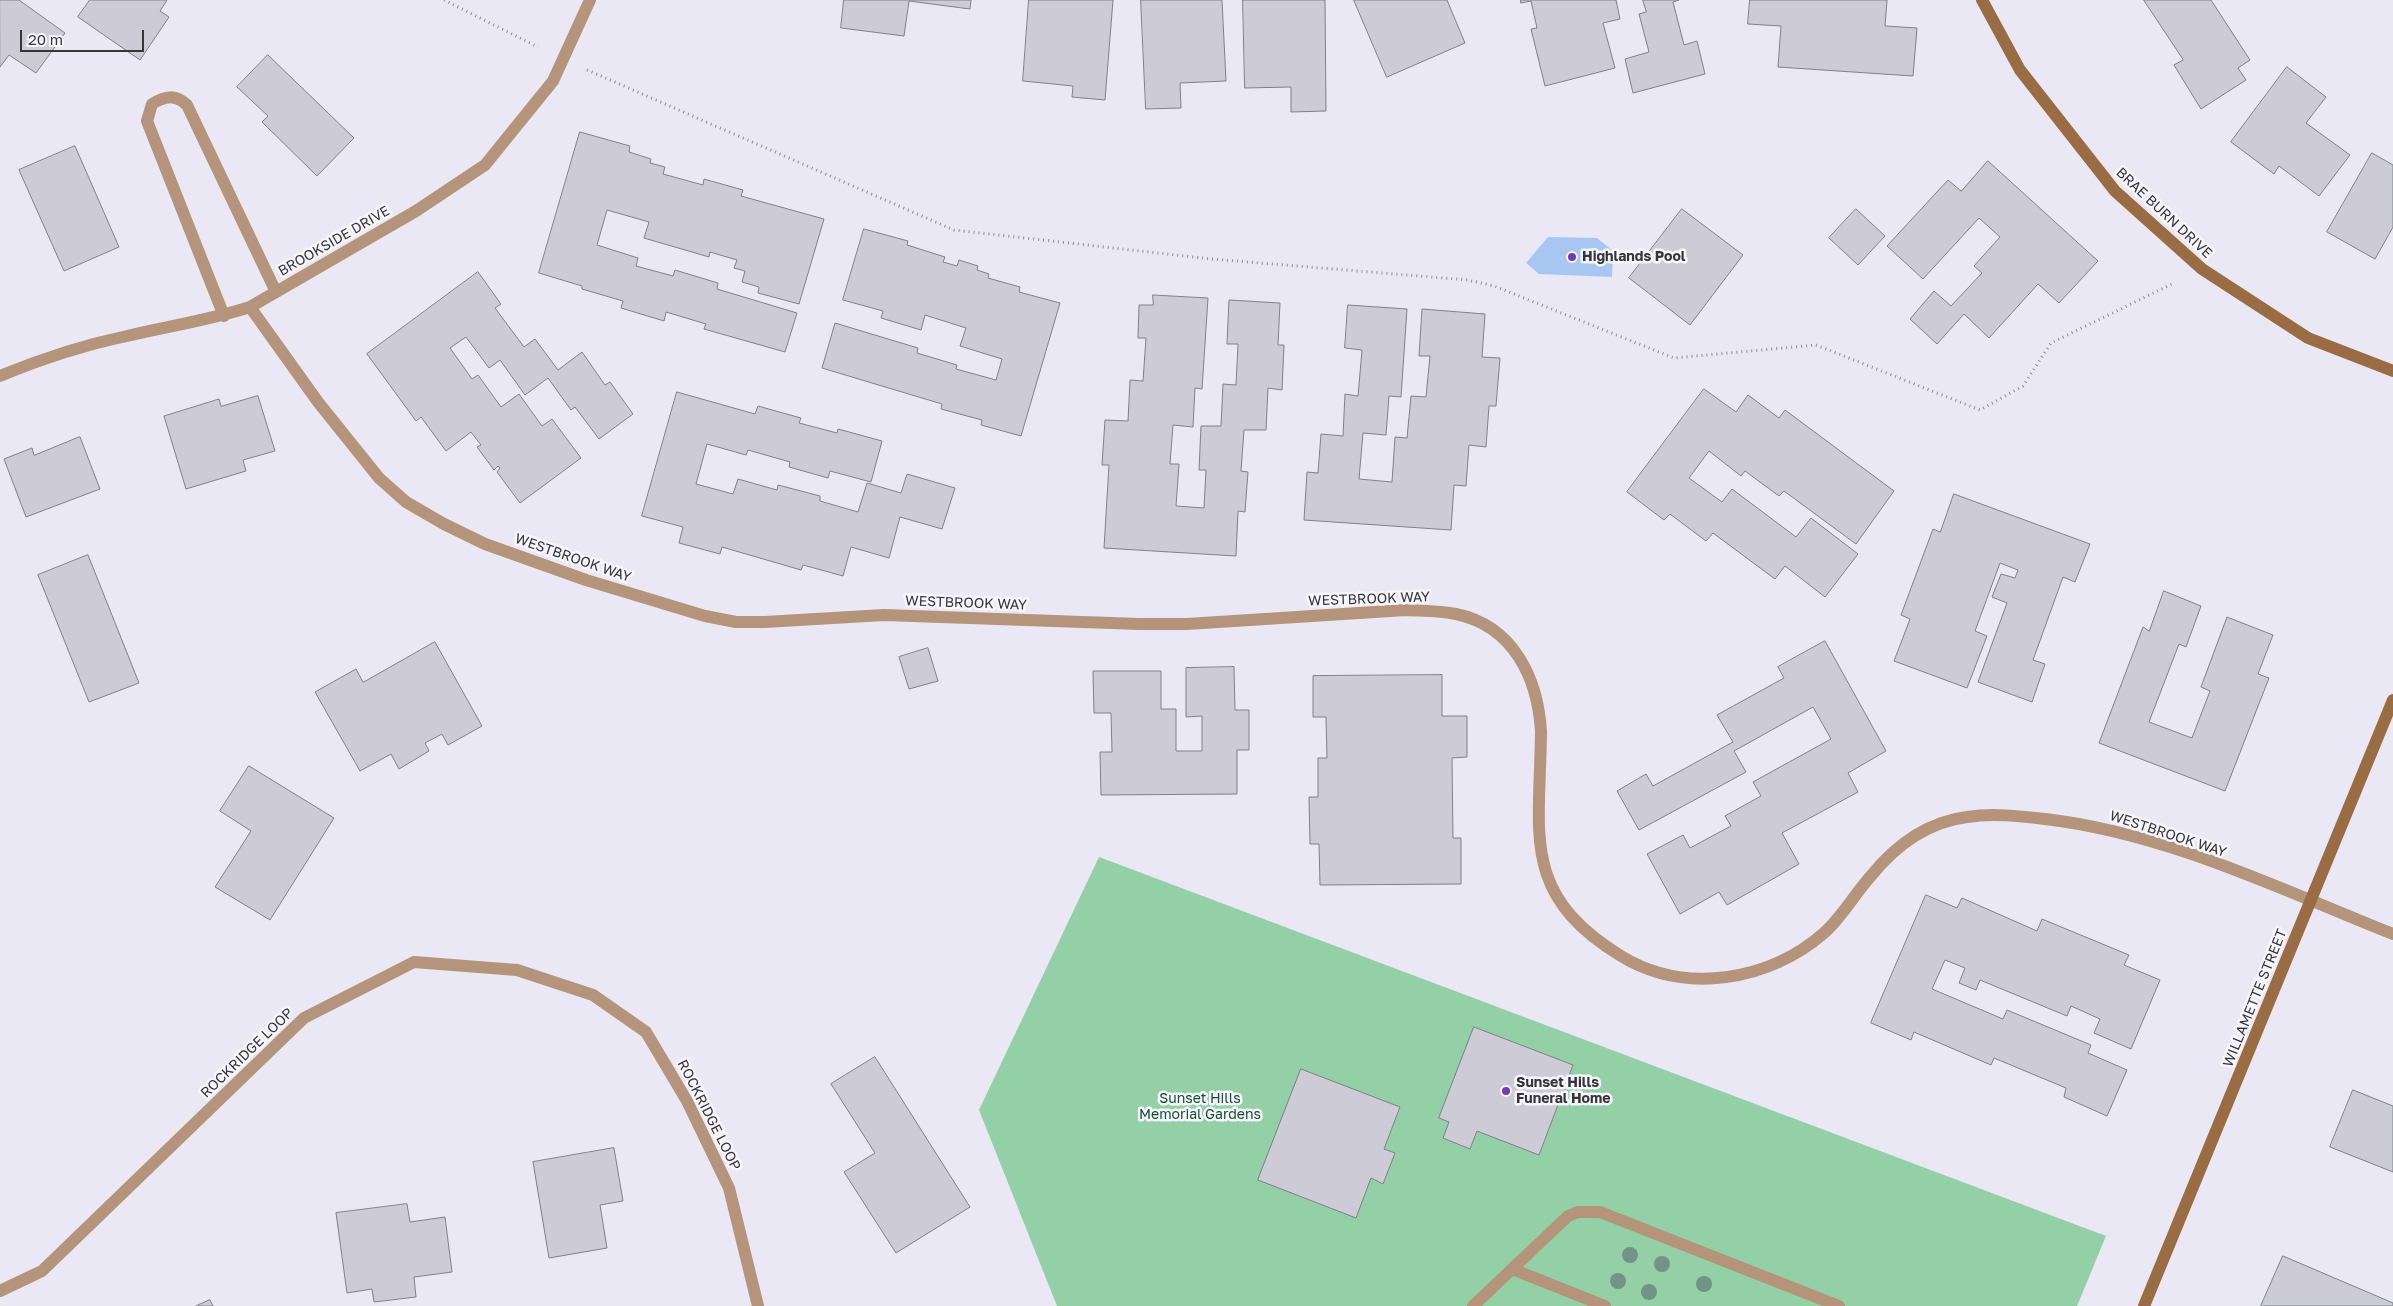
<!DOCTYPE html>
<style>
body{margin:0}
#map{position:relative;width:2393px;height:1306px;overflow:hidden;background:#e9e8f4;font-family:"Golos Text",sans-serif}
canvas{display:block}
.scale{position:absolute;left:20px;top:30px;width:124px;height:22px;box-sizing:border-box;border:2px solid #36353a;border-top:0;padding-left:6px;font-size:15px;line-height:18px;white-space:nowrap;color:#36353a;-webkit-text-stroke:4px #f7f6fd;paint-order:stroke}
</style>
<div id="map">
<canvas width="2393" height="1306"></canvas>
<div class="scale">20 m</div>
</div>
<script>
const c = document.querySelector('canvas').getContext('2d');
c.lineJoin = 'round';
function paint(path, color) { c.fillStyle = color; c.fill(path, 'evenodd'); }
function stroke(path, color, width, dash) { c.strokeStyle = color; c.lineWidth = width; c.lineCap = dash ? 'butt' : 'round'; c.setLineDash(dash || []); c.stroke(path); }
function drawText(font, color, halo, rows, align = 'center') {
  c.font = font + ' "Golos Text",sans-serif'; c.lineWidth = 5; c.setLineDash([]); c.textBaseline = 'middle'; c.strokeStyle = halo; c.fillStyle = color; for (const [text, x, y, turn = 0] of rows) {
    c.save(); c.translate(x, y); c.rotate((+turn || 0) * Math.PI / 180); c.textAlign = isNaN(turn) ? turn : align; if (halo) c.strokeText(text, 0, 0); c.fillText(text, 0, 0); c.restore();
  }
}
const green = new Path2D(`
 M1099 857 2106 1236 2077 1306H1057L979 1110Z`);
const water = new Path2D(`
 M1548 237 1597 238 1613 251 1612 277 1539 274 1526 263Z`);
const building = new Path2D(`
 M0 0H19L65 33 36 73 9 55 0 67Z
 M90 0H167L160 11 169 17 140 60 78 17Z
 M844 0H971L970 9 909 1 904 36 841 28Z
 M1029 0H1113L1105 100 1072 97 1073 86 1023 81Z
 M1141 0H1222L1226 81 1180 83 1181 108 1146 109Z
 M1243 0H1325L1326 111 1291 112V87L1245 88Z
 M1354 0H1447L1465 43 1387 77Z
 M1521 0H1616L1620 19 1603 23 1615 68 1545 86 1531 29 1537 28 1531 1 1521 3Z
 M1643 0H1679L1673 2 1684 45 1697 41 1705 74 1633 93 1625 59 1649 52 1639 14 1646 12Z
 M1750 0H1887L1885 26 1917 28 1913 76 1778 67 1781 26 1748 24Z
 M2144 0H2211L2250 60 2238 68 2246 80 2201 109 2174 65 2183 60Z
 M268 55 354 138 317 176 262 122 268 116 237 87Z
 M2287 67 2326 97 2306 123 2350 155 2319 196 2279 166 2274 174 2231 142Z
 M580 132 630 146 629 152 651 159 650 163 665 167 663 174 703 185 704 179 743 190 741 196 824 219 799 304 758 293 759 287 742 282 745 271 734 268 737 260 710 252 709 257 644 238 649 222 607 210 597 245 638 258 636 266 673 276 675 270 718 283 717 289 797 313 785 352 704 329 706 324 666 312 664 321 621 308 623 301 582 289V286L539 273Z
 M75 146 119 247 64 271 19 170Z
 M2372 153 2393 165V227L2375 259 2327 232Z
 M1988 161 2098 261 2059 303 2038 284 1989 338 1964 314 1937 344 1910 319 1934 291 1951 306 1982 273 1974 266 2000 237 1979 218 1923 279 1887 246 1948 180 1961 191Z
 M1682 209 1743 255 1690 325 1629 278Z
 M1856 209 1885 236 1858 265 1829 238Z
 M864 229 908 241 907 245 945 257 943 262 957 266 959 260 978 266 977 270 989 274 988 278 1020 287 1019 292 1060 303 1021 436 981 425 982 420 941 409 942 404 822 368 835 323 918 348 917 353 957 365 956 369 996 380 1002 359 960 346 966 328 925 315 921 330 881 318 883 311 843 300Z
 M478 272 501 304 495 308 524 347 535 339 558 370 582 352 605 385 610 382 633 414 599 439 575 407 571 410 548 378 525 395 500 360 489 368 466 337 450 348 472 379 478 375 501 407 519 394 542 426 552 419 581 458 520 503 497 472 500 468 498 466 494 470 477 447 481 445 471 432 446 451 421 417 416 421 367 354Z
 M1153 295 1208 298 1202 389 1195 388 1193 427 1173 425 1170 464H1179L1176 506 1204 508 1206 470H1199L1201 426H1221L1223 384 1236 385 1238 344H1227L1229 300 1280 303 1278 345H1284L1282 390 1268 388 1266 430H1244L1241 471 1248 472 1245 512 1238 511 1236 556 1104 548 1109 465H1102L1105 420 1128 421 1130 380 1143 381 1146 338H1138L1139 305H1153Z
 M1348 305 1407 309 1401 397 1389 396 1386 435 1363 433 1359 479 1392 482 1395 437 1407 438 1411 396 1426 397 1430 356H1419L1422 309 1485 314 1482 357 1500 358 1496 406H1489L1486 447 1469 445 1466 486 1454 485 1451 530 1304 520 1307 472 1318 473 1321 434 1343 436 1345 394 1358 396 1362 350 1345 348Z
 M1704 389 1736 412 1748 395 1779 418 1785 410 1894 491 1856 544 1784 491 1779 496 1745 471 1741 476 1709 451 1689 478 1722 502 1732 489 1796 537 1811 518 1858 554 1825 597 1785 566 1775 579 1713 533 1706 541 1670 514 1664 520 1627 492Z
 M677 392 755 414 758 406 801 418 799 423 837 433 838 429 882 441 871 482 830 471 828 478 789 467 790 462 748 450 746 455 707 444 696 484 733 494 738 479 777 490 778 485 820 496V501L858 512 867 483 901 493 907 474 955 488 942 529 900 517 889 558 851 547 843 576 803 565 801 570 722 547 720 554 679 543 683 527 642 516Z
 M258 396 275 451 243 460 246 471 186 489 164 416 219 399 221 406Z
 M80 437 100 489 26 517 4 459 32 448 34 455Z
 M1954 494 2090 544 2075 582 2063 577 2033 660 2045 664 2032 702 1978 682 2007 603 1992 597 2001 574 2015 578 2018 570 2000 563 1975 631 1987 636 1967 688 1894 661 1910 619 1901 615 1933 529 1940 532Z
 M88 555 139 683 89 702 38 575Z
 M2164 591 2201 606 2186 647 2179 644 2149 722 2192 738 2210 691 2201 687 2227 617 2273 635 2258 674 2269 678 2225 791 2099 743 2143 627 2149 631Z
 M1825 641 1886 751 1848 773 1858 792 1782 833 1799 864 1727 905 1719 892 1680 914 1647 854 1683 835 1690 848 1731 826 1725 816 1761 796 1753 782 1831 739 1813 707 1734 751 1746 772 1639 830 1617 791 1646 774 1653 786 1733 742 1717 715 1784 678 1778 667Z
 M435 642 482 726 448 745 442 734 425 743 429 751 399 769 391 754 360 771 315 692 356 669 363 682Z
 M928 648 938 681 909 689 899 657Z
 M1234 667 1235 710H1249V750H1237V794L1101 795 1100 752H1112L1111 713H1094L1093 671H1161V709H1176V751H1202V716L1186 717V668Z
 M1442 675V716H1467V757L1452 758 1453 838H1461V884L1320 885 1319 844H1310L1309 797H1318V758H1327L1326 717H1313V676Z
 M249 766 334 818 270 920 215 887 251 831 220 811Z
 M1926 895 1957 908 1962 898 2037 931 2042 919 2129 955 2124 965 2160 980 2131 1049 2094 1033 2100 1019 2071 1006 2067 1016 1980 980 1976 990 1959 983 1965 968 1945 960 1932 989 2003 1019 2007 1010 2091 1045 2088 1053 2127 1070 2107 1116 2064 1097 2066 1088 1994 1058 1991 1065 1914 1032 1911 1040 1871 1023Z
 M1474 1027 1573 1065 1539 1155 1477 1131 1470 1149 1443 1138 1449 1122 1439 1118Z
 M875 1057 970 1207 896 1253 844 1172 875 1153 831 1084Z
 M1301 1069 1400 1107 1384 1149 1395 1153 1383 1184 1371 1178 1356 1218 1258 1180Z
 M2353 1090 2393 1106V1172L2330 1147Z
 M614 1148 623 1201 600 1205 607 1248 549 1258 533 1162Z
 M407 1204 410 1222 445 1217 452 1272 414 1277 416 1297 374 1302 372 1289 347 1293 336 1213Z
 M2283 1256 2393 1303V1306H2261Z
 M210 1300 213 1306H196Z`);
const path = new Path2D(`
 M444 0 538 47
 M587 70 954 230 1211 259 1468 280 1494 286 1674 358 1816 345 1980 410 2023 386 2051 343 2174 283`);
const lane = new Path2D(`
 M1512 1269 1605 1306
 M1473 1306 1568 1216 1578 1212H1600L1839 1306`);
const street = new Path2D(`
 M250 307 318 402 379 478 406 502 444 524 485 544 586 580 705 616 736 622H765L884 615 1139 624H1187L1406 610C1423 611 1440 611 1456 614 1514 626 1538 679 1541 732 1540 835 1520 894 1621 956 1685 995 1769 981 1824 933 1842 917 1854 895 1870 877 1895 846 1926 822 1967 817 1992 813 2019 816 2045 819 2166 833 2280 889 2393 934
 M224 316 147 121 152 104C165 96 175 94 187 105L276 292
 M0 376C41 359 84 345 127 336 169 326 210 320 250 307L416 211 485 165 553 81 590 0
 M0 1291 42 1271 304 1018 414 962 517 970 593 995 646 1032 687 1101 729 1188 758 1306`);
const secondary = new Path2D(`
 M1982 0 2020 70 2115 191 2202 269 2308 338 2393 371
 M2144 1306 2393 700`);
const trees = [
 [1630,1255],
 [1662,1264],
 [1618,1281],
 [1704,1284],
 [1649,1292]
];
const markers = [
 [1572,257,5,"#703cb3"],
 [1506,1091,5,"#703cb3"]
];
const streetNames = [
 ["BRAE BURN DRIVE",2164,213,43],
 ["BROOKSIDE DRIVE",334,241,-30],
 ["WESTBROOK WAY",573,558,19],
 ["WESTBROOK WAY",1369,599,-2],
 ["WESTBROOK WAY",966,603,2],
 ["WESTBROOK WAY",2168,834,18],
 ["WILLAMETTE STREET",2255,998,-68],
 ["ROCKRIDGE LOOP",247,1053,-44],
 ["ROCKRIDGE LOOP",709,1115,63]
];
const poiNames = [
 ["Highlands Pool",1582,257],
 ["Sunset Hills",1516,1083],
 ["Funeral Home",1516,1099]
];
const parkNames = [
 ["Sunset Hills",1200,1099],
 ["Memorial Gardens",1200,1115]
];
paint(green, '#93d0a5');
paint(water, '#a7c7f2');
paint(building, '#cccbd6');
stroke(building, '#80808a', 1);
stroke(path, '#8f8e97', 3, [1, 4]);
stroke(lane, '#b4957b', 12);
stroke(street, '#b4957b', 12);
stroke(secondary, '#996c44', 12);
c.fillStyle = '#729486';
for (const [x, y] of trees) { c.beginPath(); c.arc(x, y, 8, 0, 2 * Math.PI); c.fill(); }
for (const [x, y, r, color] of markers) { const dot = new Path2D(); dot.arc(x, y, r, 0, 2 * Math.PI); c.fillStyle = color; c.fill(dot); stroke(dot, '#f7f6fd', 2); }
drawText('14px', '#36353a', '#f7f6fd', streetNames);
drawText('bold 14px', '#36353a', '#f7f6fd', poiNames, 'left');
drawText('14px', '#11502c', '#f7f6fd', parkNames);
</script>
